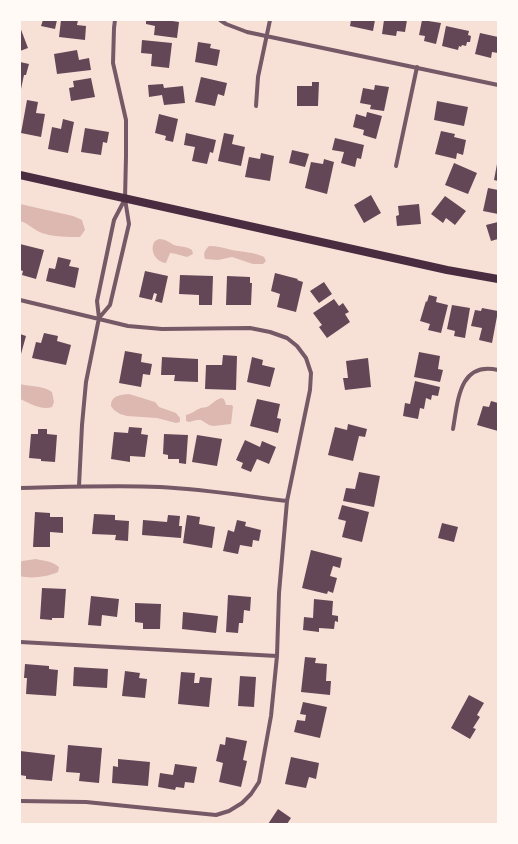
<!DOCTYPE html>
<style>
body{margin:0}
#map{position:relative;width:518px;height:844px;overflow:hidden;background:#f7e1d7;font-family:"Exo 2",sans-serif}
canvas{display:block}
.frame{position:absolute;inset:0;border:21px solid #fffaf5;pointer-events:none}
</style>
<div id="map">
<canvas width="518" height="844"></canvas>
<div class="frame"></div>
</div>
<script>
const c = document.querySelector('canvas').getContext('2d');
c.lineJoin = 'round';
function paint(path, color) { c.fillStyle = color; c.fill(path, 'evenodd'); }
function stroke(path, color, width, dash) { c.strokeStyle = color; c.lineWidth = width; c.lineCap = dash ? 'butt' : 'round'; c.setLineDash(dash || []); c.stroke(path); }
const water = new Path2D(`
 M20 204 73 216 82 220 85 230 80 237C69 237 52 237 42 233 34 230 28 223 20 221Z
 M159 239C165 239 169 242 174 245 181 247 186 246 192 250L193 254 187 257C182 256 175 253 170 253L166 263C155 262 149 249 155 241Z
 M209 246C217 246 224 248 232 250 243 252 253 252 264 257L266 261 263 264H253L232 257 218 260 205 259C203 253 205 250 209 246Z
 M20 384C31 387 42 385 52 392L54 402 52 407C42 411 29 403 20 399Z
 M129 394 155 402 159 407 176 413 180 418V422L176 423 157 418 127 416 120 414 114 410 111 406C111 395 121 395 129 394Z
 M221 398 224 399 226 405H232L233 407 231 424 213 426 209 425 201 420H197L189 422 186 421V415C193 413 194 411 201 408 204 407 207 408 210 405 214 402 216 400 221 398Z
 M36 559C44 561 52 561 59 567L58 572C47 577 31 579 20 576V563L22 561Z`);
const building = new Path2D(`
 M43 20H57L55 29 41 26Z
 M61 20H78L77 25 86 26 85 40 59 37Z
 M146 20H166L179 22 177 38 154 35 155 26 146 24Z
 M351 20H375L373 31 350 26Z
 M384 20H407L405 32 397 31 396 36 382 34Z
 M422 20 441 23 436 44 424 41 425 36 419 35Z
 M446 26 469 31 468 35 471 36 470 42H467L466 46 462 45 461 47 459 46 458 50 442 46Z
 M20 27 28 48 20 51Z
 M480 33 498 37V53L492 52 491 58 475 54Z
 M142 40 172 43 169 68 151 66 152 54 141 53Z
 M198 42 211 44 210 48 220 50 217 66 195 62Z
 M77 50 79 60 89 58 91 70 57 74 54 54Z
 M20 62 29 64 26 75H24L21 89Z
 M201 77 227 83 224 96 218 94 215 106 195 102Z
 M91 78 95 97 71 101 69 88 74 87 73 81Z
 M312 82H319L318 106H297V86H312Z
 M163 84 164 88 183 86 185 103 164 105 162 95 149 97 148 85Z
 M375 85 389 87 384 111 370 109 371 105 360 103 363 88 374 90Z
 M27 100 38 102 36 113 45 114 41 137 21 133Z
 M437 101 468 107 464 126 434 120Z
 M367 112 382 116 376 139 363 135 364 130 353 127 356 114 366 117Z
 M159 114 178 119 173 142 165 140 166 136 155 133Z
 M63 119 74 122 68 153 48 149 52 127 61 129Z
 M85 128 109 132 107 143 103 142 101 155 81 152Z
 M441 131 455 134 454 137 466 140 463 155 457 153 456 159 435 154Z
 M186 133 216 140 213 153 210 152 207 164 192 161 195 147 184 145Z
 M224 133 234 135 232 144 245 147 241 166 218 161Z
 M335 138 364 145 361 159 357 158 355 167 341 163 344 152 332 150Z
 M292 150 309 154 305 167 289 163Z
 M261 153 274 156 270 181 245 177 249 157 260 159Z
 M324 159 334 162 327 194 305 188 311 162 323 164Z
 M454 163 477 173 468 194 445 185Z
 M497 164H498V181L494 180Z
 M488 188 498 190V214L483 211Z
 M371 195 381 213 364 223 354 205Z
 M445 196 466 211 455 225 446 218 443 223 431 214Z
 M419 204 421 224 397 226 396 216 399 215 398 206Z
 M498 222V239L491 241 486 225Z
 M20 244 44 250 36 279 22 275 23 271 20 270Z
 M58 257 71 260 69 266 79 268 75 288 46 281 49 268 55 269Z
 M145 271 168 276 162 303 155 301 157 294 154 293 152 300 139 297Z
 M275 273 298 279 297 280 303 282 296 312 277 307 280 294 271 291Z
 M180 275 213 276 212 305H199V295L179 294Z
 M227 276 250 277V283H252L251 305H226Z
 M324 282 332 294 319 303 310 291Z
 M429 295 437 297 436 302 448 305 441 333 428 330 430 324 420 321 426 301 427 302Z
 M334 299 339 306 343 303 349 312 345 314 350 322 327 338 319 327 322 325 313 313Z
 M452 305 470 308 465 338 454 336 455 331 447 329Z
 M482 308 498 311 492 343 479 340 482 328 471 326 475 310 481 311Z
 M44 333 58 336 57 341 71 345 66 365 32 358 36 342 41 343Z
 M20 334 26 336 21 354 20 353Z
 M125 351 142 354 141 362 152 364 150 375 143 374 141 387 119 383Z
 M419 352 440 356 438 369 443 370 440 382 414 377Z
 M223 355 237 356 236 390 205 389 206 365H222Z
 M162 357 198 359V382L174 381 175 375H161Z
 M252 357 263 360 262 365 275 368 270 387 247 382Z
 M368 358 371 387 345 390 343 378H348L346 361Z
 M415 381 440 387 438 396 432 395 431 400 426 398 424 409 420 408 418 419 403 416 405 403 410 404Z
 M257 399 280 404 277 418 281 419 278 433 250 426Z
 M491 401 498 403V431L477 425 483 406 489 407Z
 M348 424 367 429 365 437 359 436 353 461 328 455 335 427 347 430Z
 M129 427 142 428 141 434 148 435 145 457 130 456V462L111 459 114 432 128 433Z
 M38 429H47V434L57 435 55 462 41 461V459L29 458 31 434H38Z
 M164 434 188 435 186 464 179 463V459H168V455L163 454Z
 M197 435 222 439 217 466 192 462Z
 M245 440 260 447 262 441 276 447 269 464 257 459 251 472 241 468 243 463 236 460Z
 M359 472 380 476 374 507 343 501 346 488 355 489Z
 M342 505 369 512 362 542 342 537 346 521 338 519Z
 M35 512 50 513V517H63V533L50 532V547H33Z
 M94 514 115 515V520L129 521 128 541 115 540 116 535 92 534Z
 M168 515 180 516 179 526H182L181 538 142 535 143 520 167 522Z
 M187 515 200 517 199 524 215 527 212 548 183 543Z
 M237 520 246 522 245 526 261 530 259 541 253 540 252 547 240 545 238 554 223 551 228 530 234 532Z
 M442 523 458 527 454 542 438 538Z
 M311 550 342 558 340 568 333 566 330 576 337 578 333 593 328 591 327 594 302 588Z
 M42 588 66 589 64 618H52V620L40 619Z
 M228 595 251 597 250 611 244 610 243 623H239L238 633 226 632Z
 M91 596 119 599 117 617 102 615 101 626 88 625Z
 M314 599 333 601 332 615 338 616V622L335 621 334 629 319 628V632L303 630 304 617 313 618Z
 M135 603 161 604 160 629H143V623L135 622Z
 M183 612 218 616 216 633 182 629Z
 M305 657 316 658 315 663 327 664 326 681H331L330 695 301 692Z
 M25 664 49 666V669L58 670 56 696 26 694 27 678H24Z
 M74 667 108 669 107 688 73 686Z
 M125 671 140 673 139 678 147 679 145 698 122 696Z
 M181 672 195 673 194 683H199L200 677 212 678 209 707 178 704Z
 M240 676 256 677 254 707 238 706Z
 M469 695 484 703 477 715 480 717 473 728 476 729 470 739 451 728Z
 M303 702 327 707 320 738 294 732 297 720 305 721 306 715 300 714Z
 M226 737 247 741 243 760 247 761 241 787 219 782 223 763 216 761 220 744 225 745Z
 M68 745 102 748 99 783 79 781 80 773 66 772Z
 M20 751 55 755 52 781 26 779V776L20 775Z
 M291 757 319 763 316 779 309 777 306 788 285 784Z
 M118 759 150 762 148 786 112 783 113 766 118 767Z
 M175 764 197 767 194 783 185 782 184 788 176 787 175 790 158 787 160 773 173 775Z
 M278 809 291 818 287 824H268Z`);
const minor = new Path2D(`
 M220 20 226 24 247 32 498 85
 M256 106 258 77 270 20
 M396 166 417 67
 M20 300 128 326 162 329 250 328 270 332 287 338 297 346 306 358 311 373 310 390 287 501 279 593 277 656 271 716 259 782 251 794 242 803 229 811 216 815 86 802 20 801
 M99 318 110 305 129 224 125 199 126 156V120L113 63 114 28 115 20
 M453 429C458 401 459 361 498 370
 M79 486 82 425 86 382 99 318 97 301 114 220 125 199
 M20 488C67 487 114 485 160 487 203 489 245 496 287 501
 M20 642 277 656`);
const secondary = new Path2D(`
 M20 175 447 270 498 279`);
paint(water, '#dcb8b0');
paint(building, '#644757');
stroke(minor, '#755966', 4);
stroke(secondary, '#4a2c40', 8);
</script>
